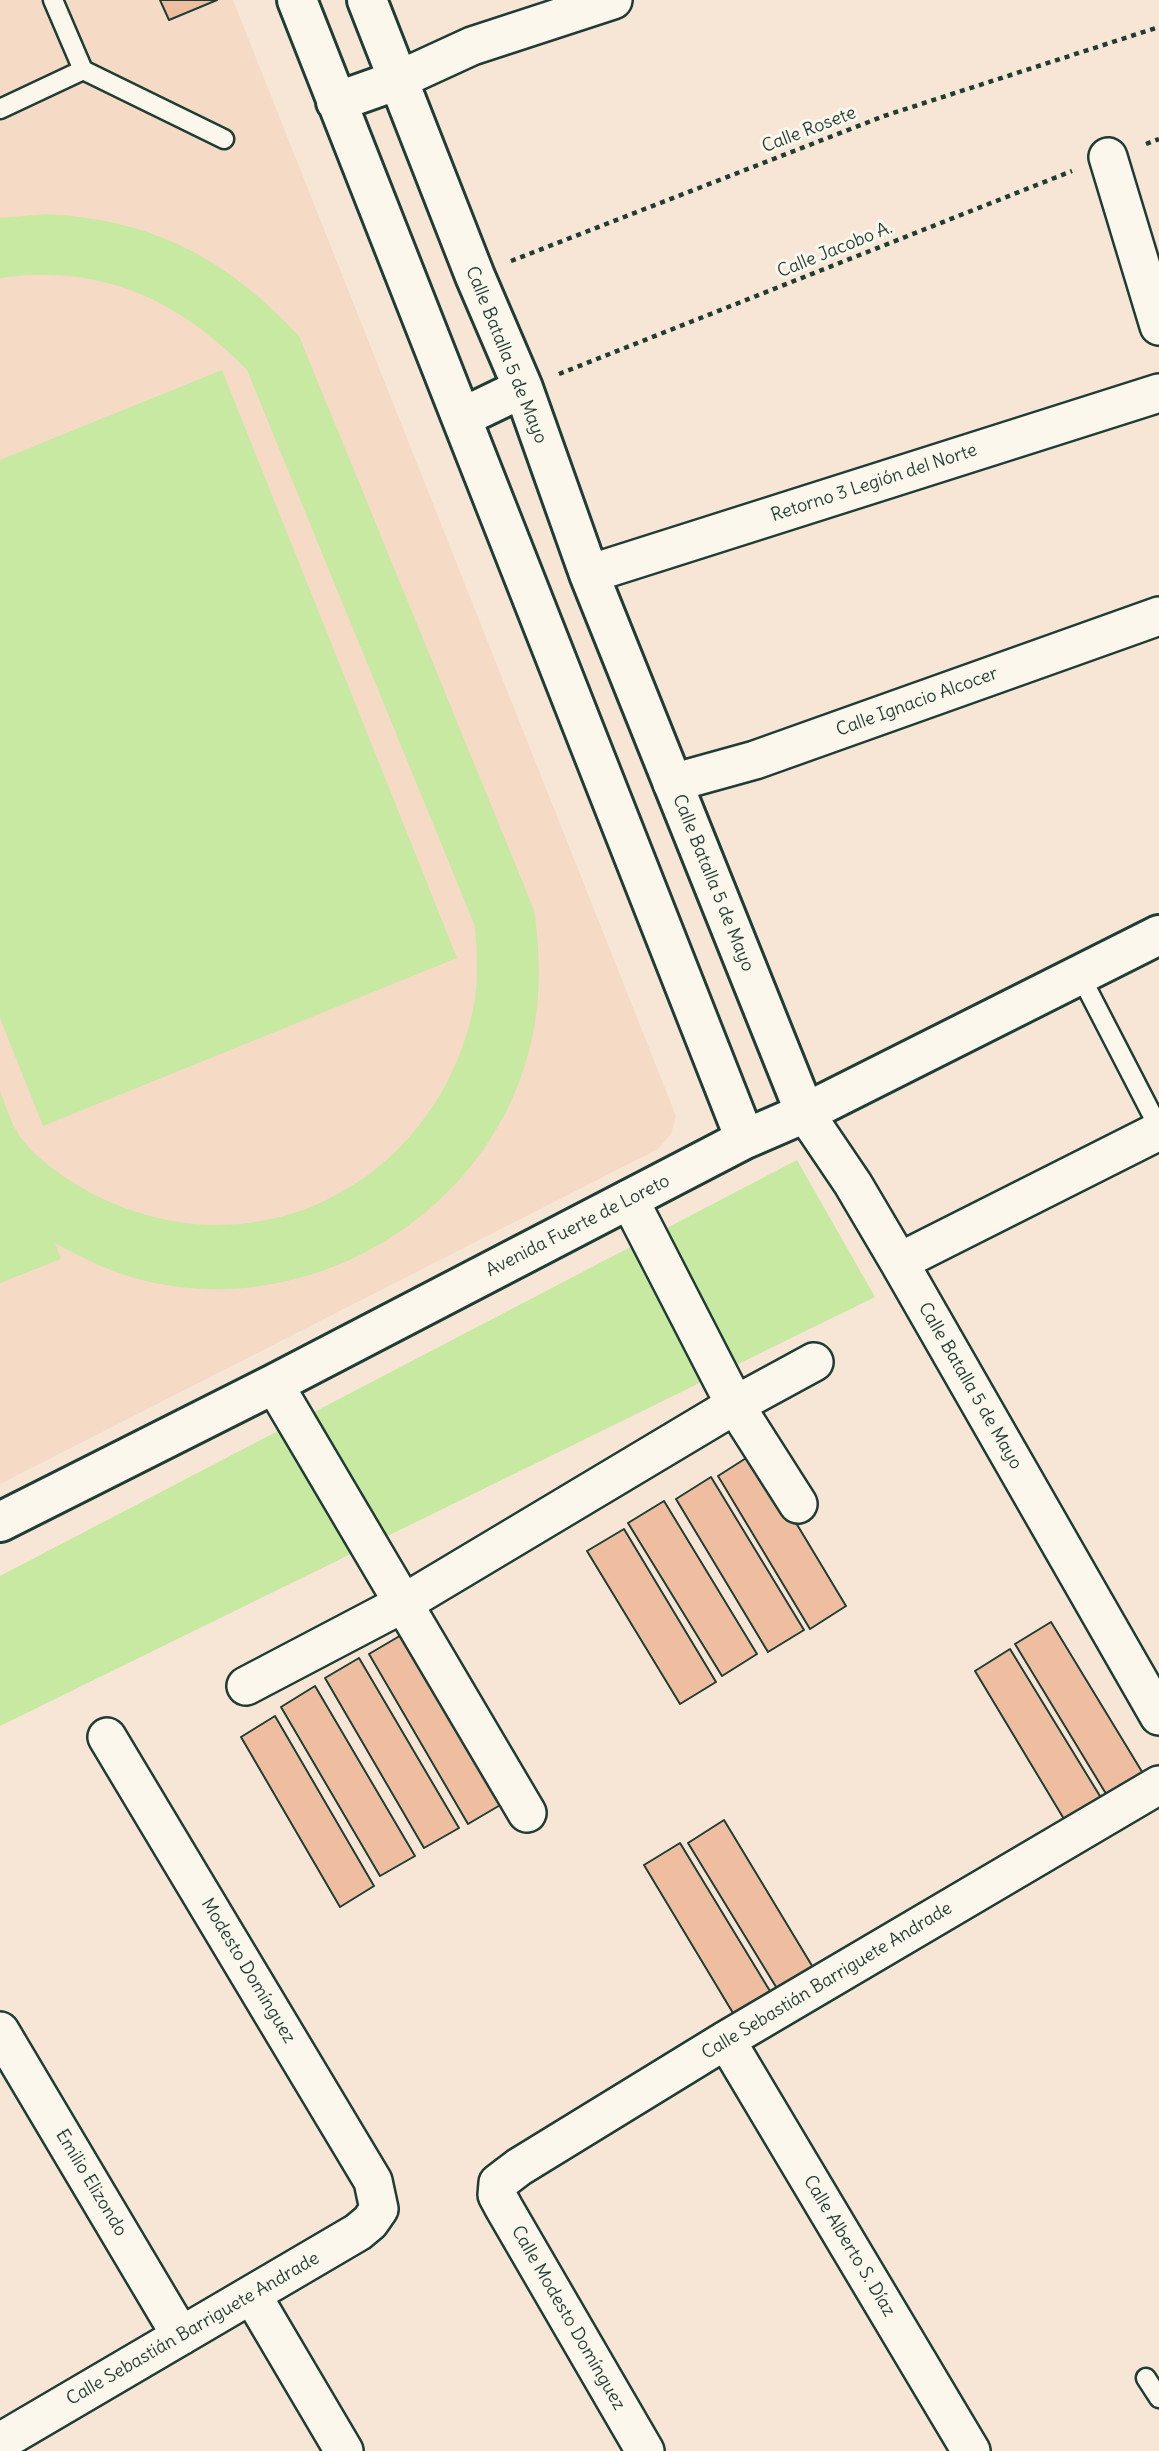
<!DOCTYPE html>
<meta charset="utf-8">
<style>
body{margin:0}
canvas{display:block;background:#f7e6d5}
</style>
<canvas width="1159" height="2451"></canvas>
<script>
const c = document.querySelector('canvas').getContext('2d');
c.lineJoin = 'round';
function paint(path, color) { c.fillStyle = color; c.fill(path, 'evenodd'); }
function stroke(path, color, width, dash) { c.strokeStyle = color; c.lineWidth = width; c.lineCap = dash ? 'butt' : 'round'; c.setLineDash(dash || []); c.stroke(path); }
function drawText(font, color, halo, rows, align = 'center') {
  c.font = font + ' Delius,sans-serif'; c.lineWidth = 6; c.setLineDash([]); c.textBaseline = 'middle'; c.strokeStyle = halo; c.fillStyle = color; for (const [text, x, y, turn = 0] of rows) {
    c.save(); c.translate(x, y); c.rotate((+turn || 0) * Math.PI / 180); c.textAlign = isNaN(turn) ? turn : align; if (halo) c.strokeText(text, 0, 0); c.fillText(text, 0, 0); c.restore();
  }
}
const built = new Path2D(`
 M0 0H233L676 1116 671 1134 658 1149 0 1484Z`);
const green = new Path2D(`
 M47 214C154 220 226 258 299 336L534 910C542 964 541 1016 524 1068 473 1225 299 1322 138 1279 109 1271 82 1258 55 1243L61 1259 0 1283V1091C5 1104 9 1118 16 1130 34 1163 88 1194 122 1207 278 1267 438 1171 473 1010 479 983 477 954 475 926L247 370C179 299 99 263 0 278V218Z
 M222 370 457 958 43 1126 0 1018V460Z
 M797 1160 875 1297 0 1726V1576Z`);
const building = new Path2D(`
 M160 0H217L169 20Z
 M754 1453 846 1606 810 1629 718 1476Z
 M711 1477 804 1630 768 1652 676 1499Z
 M664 1501 757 1654 722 1676 628 1523Z
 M624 1529 716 1682 680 1704 587 1551Z
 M1051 1622 1144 1775 1108 1797 1015 1644Z
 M403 1634 502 1804 468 1824 369 1654Z
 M1010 1649 1103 1801 1067 1824 975 1671Z
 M359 1658 459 1828 424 1848 325 1678Z
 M315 1686 415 1856 380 1876 281 1707Z
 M275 1716 374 1886 340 1907 241 1737Z
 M724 1820 817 1974 781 1995 688 1843Z
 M680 1843 773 1996 736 2018 644 1865Z`);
const path = new Path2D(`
 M1146 144 1159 139
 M511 261 884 116 1159 27
 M559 374 1072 171`);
const lane = new Path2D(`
 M53 0 83 70 224 139
 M0 109 83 70
 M1080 975 1159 1128
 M1146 2378 1159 2398`);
const street = new Path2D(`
 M398 80 472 46 613 0
 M1108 157 1159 326
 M589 574 1159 393
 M672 783 755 760 1159 616
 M805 1113 853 1184 899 1262 1159 1716
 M629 1199 735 1405 798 1504
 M899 1262 1159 1131
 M274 1384 527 1813
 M246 1686 404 1603 735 1405 814 1362
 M0 2031 181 2336
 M726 2040 971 2451
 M252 2295 344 2451
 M0 2442 358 2232 370 2222 379 2209 373 2181 107 1737
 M645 2451 504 2208 497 2195 498 2183 519 2167 726 2040 1159 1785`);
const secondary = new Path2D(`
 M297 0 745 1139
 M367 0 475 276 523 388 589 574 805 1113
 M336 102 398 80
 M463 417 523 388
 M0 1522 274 1384 745 1139 805 1113 1159 935`);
const streetNames = [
 ["Calle Rosete",809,130,-21],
 ["Calle Jacobo A.",835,250,-22],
 ["Calle Batalla 5 de Mayo",506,355,68],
 ["Retorno 3 Legión del Norte",874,483,-18],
 ["Calle Ignacio Alcocer",917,702,-20],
 ["Calle Batalla 5 de Mayo",713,883,68],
 ["Avenida Fuerte de Loreto",578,1226,-27],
 ["Calle Batalla 5 de Mayo",970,1386,60],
 ["Modesto Domínguez",248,1971,59],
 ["Calle Sebastián Barriguete Andrade",827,1981,-31],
 ["Emilio Elizondo",91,2183,59],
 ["Calle Alberto S. Díaz",849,2246,59],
 ["Calle Modesto Domínguez",568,2318,60],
 ["Calle Sebastián Barriguete Andrade",193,2329,-30]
];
paint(built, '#f5dac5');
paint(green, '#c7e9a2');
paint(building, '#efbea0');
stroke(building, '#1f3d34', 2);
stroke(lane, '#1f3d34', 23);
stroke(street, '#1f3d34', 42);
stroke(secondary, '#1f3d34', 44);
stroke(path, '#1f3d34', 4.5, [5, 5]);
stroke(lane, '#fbf7ec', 18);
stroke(street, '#fbf7ec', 37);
stroke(secondary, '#fbf7ec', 38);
drawText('18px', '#1f3d34', '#fbf7ec', streetNames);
</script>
